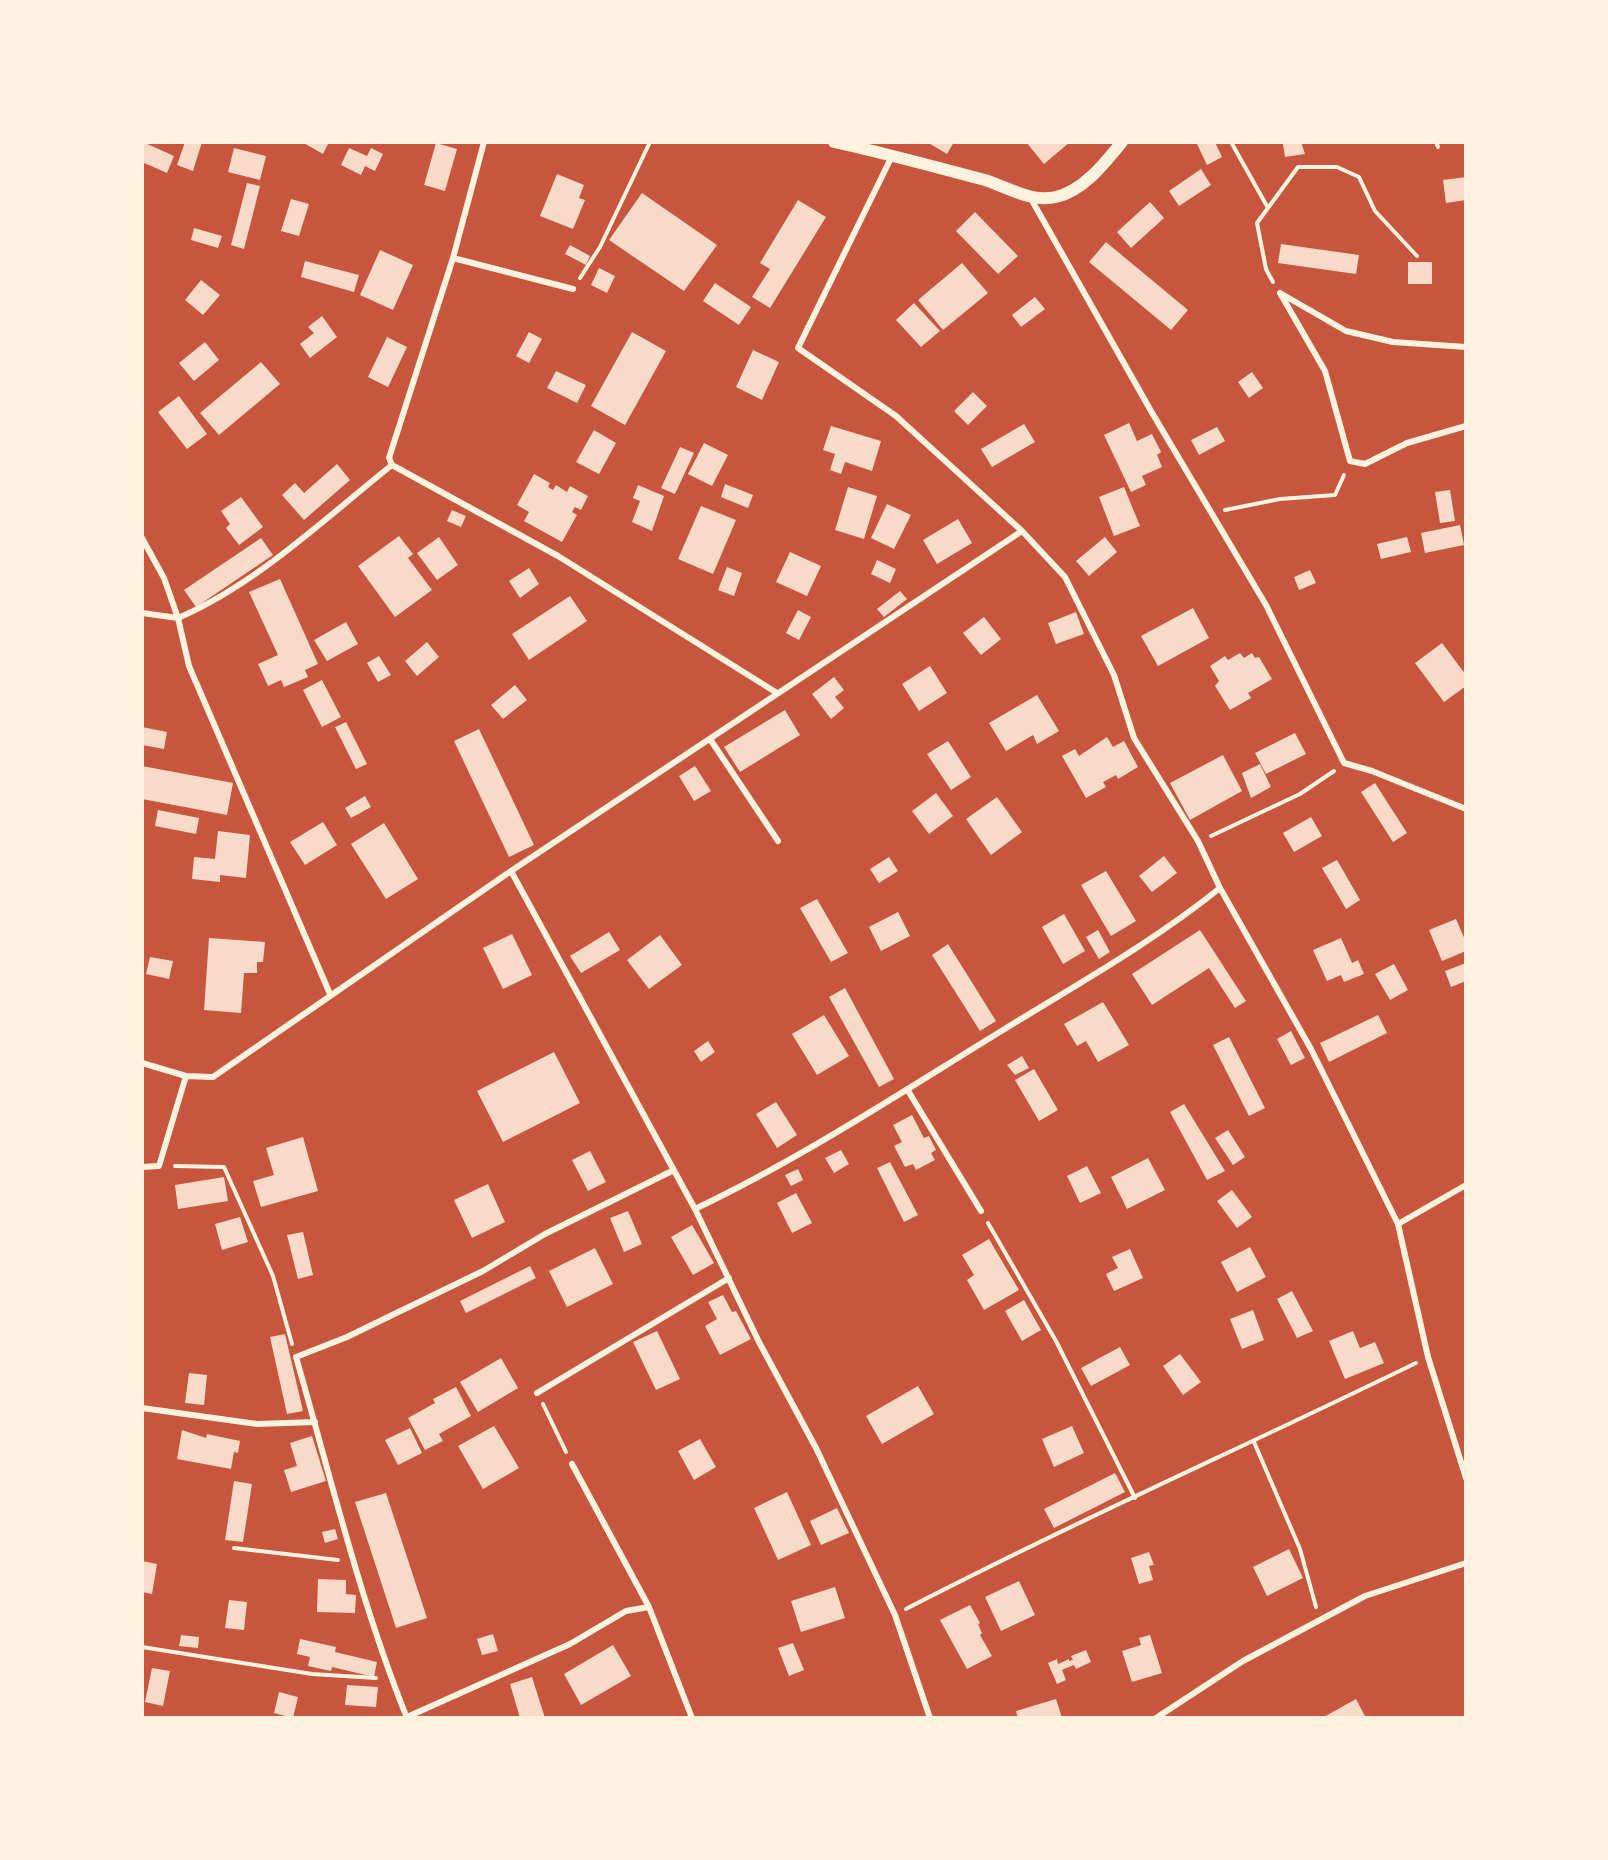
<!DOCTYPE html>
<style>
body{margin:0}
#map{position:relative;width:1608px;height:1860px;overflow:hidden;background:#c8553d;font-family:"Libre Baskerville",serif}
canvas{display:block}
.frame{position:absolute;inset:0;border:144px solid #fff3e0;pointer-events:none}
</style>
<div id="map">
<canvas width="1608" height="1860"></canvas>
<div class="frame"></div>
</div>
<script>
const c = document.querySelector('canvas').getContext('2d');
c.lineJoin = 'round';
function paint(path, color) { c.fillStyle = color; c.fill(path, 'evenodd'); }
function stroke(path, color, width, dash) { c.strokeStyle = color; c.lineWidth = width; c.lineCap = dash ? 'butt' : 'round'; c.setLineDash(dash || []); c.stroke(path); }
const building = new Path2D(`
 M143 142 174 156 167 173 142 162Z
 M185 142H202L193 171 177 165Z
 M302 142H329L323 154Z
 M927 142H954L947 154Z
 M1026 142H1070L1044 164Z
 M1196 142H1215L1222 157 1207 165Z
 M1301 142 1305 154 1285 157 1283 144Z
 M436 143 457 149 445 191 424 185Z
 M234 148 266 156 260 180 228 172Z
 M349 148 367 156 371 148 383 154 375 171 365 166 361 175 341 165Z
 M1201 169 1211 185 1179 206 1169 191Z
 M557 174 584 185 579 198 585 200 573 229 540 216Z
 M1466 177V200L1446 203 1443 180Z
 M247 183 260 186 244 249 231 245Z
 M642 193 717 245 684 291 609 240Z
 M291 199 309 204 299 236 281 231Z
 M798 200 826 217 770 308 752 297 770 269 760 263Z
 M1150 202 1164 218 1131 248 1117 232Z
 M975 212 1018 256 998 274 956 231Z
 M194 228 222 236 218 248 191 240Z
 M1106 242 1188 310 1171 330 1089 262Z
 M1281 244 1359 255 1356 274 1278 263Z
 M570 245 590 256 586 265 565 254Z
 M380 250 413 265 393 310 360 295Z
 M305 261 359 275 354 292 301 277Z
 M1408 262H1432V284H1408Z
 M962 263 988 293 943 330 918 300Z
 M599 268 615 276 607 293 591 285Z
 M201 280 220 295 203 315 185 300Z
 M715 283 751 307 739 325 703 301Z
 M1035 297 1045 309 1021 327 1012 315Z
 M914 303 940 331 921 347 896 320Z
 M322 316 337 337 310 358 300 344 314 333 308 327Z
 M529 332 542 339 529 363 516 356Z
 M632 332 666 351 625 425 591 406Z
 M387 337 407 347 388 387 368 377Z
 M205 342 219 360 194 381 179 363Z
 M753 350 779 362 762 400 736 387Z
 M261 362 280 384 219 435 200 413Z
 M556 371 586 385 577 403 547 388Z
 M1252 372 1263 388 1249 398 1238 382Z
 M973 392 987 406 968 425 954 411Z
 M179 396 207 434 187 449 158 412Z
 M1129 423 1137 441 1152 434 1161 452 1157 455 1162 467 1142 476 1146 485 1131 492 1104 435Z
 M1024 424 1035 442 992 467 981 449Z
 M831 426 881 441 872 471 845 462 841 474 830 470 835 454 823 450Z
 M1217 427 1225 441 1199 455 1191 440Z
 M594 430 616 443 599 474 576 462Z
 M704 443 728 455 712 486 688 474Z
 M680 447 694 453 675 494 661 488Z
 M337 464 350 480 304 520 282 495 295 483 304 493Z
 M534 474 550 483 548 487 553 490 556 485 567 492 570 486 588 496 581 510 575 507 572 512 577 515 562 542 524 521 529 512 517 505Z
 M725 484 753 495 748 508 721 497Z
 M638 485 664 496 652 531 632 522 640 501 633 498Z
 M848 487 877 496 864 539 835 530Z
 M1124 487 1140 526 1114 536 1099 497Z
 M1450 490 1455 521 1440 523 1435 492Z
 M241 497 263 527 239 545 226 528 230 524 221 511Z
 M887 504 911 515 894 549 871 538Z
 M701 506 736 520 713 574 678 559Z
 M452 510 466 516 461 527 447 521Z
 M958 519 972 543 937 564 923 540Z
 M1460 525 1464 545 1425 553 1421 533Z
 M399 536 413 554 408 558 432 590 395 617 358 566Z
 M439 537 458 565 437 580 417 553Z
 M1105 537 1117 552 1089 576 1076 561Z
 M1407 537 1411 552 1381 559 1377 544Z
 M261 538 273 555 196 607 184 590Z
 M790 552 821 566 807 596 776 582Z
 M877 560 896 569 890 583 871 574Z
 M727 567 742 573 734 596 718 590Z
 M529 568 539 584 520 598 509 581Z
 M1310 570 1316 583 1299 590 1294 577Z
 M280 579 318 664 305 670 308 677 284 687 281 680 268 686 258 664 278 655 249 592Z
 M900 591 907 599 884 617 877 609Z
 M570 596 587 621 529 660 512 634Z
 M1193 608 1209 638 1158 666 1141 636Z
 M798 610 811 617 799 640 786 633Z
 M1076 612 1084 634 1056 644 1048 623Z
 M984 617 1001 639 981 655 963 633Z
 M346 622 358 644 327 661 314 640Z
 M427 642 439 657 417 676 405 661Z
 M1442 643 1466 675V686L1444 702 1415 663Z
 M1240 653 1244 658 1252 653 1255 658 1259 657 1272 679 1248 693 1251 698 1230 710 1215 686 1219 681 1210 666 1225 656 1228 660Z
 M379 656 391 675 378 682 367 663Z
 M930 666 947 693 919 711 902 684Z
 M834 677 844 690 835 697 844 708 831 719 812 694Z
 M322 680 341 717 322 727 303 690Z
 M515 685 527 700 503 719 491 705Z
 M1037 695 1059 731 1037 744 1033 735 1006 751 989 723Z
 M785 710 800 735 740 772 724 747Z
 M346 722 367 764 356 769 335 727Z
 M142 727 167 732 164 749 142 745Z
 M479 729 534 845 509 857 454 741Z
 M1295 733 1306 754 1266 774 1255 753Z
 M1107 737 1113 747 1124 741 1138 767 1118 779 1116 775 1103 782 1106 787 1086 798 1062 756 1075 749 1079 756Z
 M948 741 971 777 951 790 927 754Z
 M1223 755 1242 791 1190 820 1170 783Z
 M1260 764 1271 787 1251 798 1242 773Z
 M142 766 233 783 227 815 142 799Z
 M695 766 711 791 694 801 679 776Z
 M1375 783 1407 833 1393 842 1361 792Z
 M936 793 953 816 929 834 912 811Z
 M365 796 371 807 351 818 345 808Z
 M997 797 1022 832 991 855 966 819Z
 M158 810 199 818 196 834 155 826Z
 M1311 817 1322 836 1294 852 1283 833Z
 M323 822 337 845 305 865 290 842Z
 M384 823 418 879 386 899 351 844Z
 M218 831 250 835 246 878 220 875V882L192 879 194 857 215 859Z
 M1164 856 1177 873 1152 892 1139 876Z
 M889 857 898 871 879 883 870 869Z
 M1337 860 1360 900 1346 909 1322 868Z
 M1106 871 1136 921 1111 936 1081 885Z
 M817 899 848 953 831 962 800 908Z
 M898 912 910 936 881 951 869 927Z
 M1064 914 1085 951 1063 964 1042 927Z
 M1456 919 1466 942V951L1442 961 1429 930Z
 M1098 930 1110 952 1099 959 1086 937Z
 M1200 930 1246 1001 1235 1008 1209 968 1152 1005 1132 974Z
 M609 932 620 950 581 973 570 956Z
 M512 934 532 975 503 989 483 948Z
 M660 935 682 965 649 989 627 960Z
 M209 938 265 942 263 962H257V973H244L241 1013 204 1010Z
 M1341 938 1352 963 1358 960 1364 974 1344 982 1341 975 1327 981 1313 950Z
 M948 944 996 1021 980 1031 932 955Z
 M150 957 173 961 169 979 146 974Z
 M1466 963V981L1451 987 1445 971Z
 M1394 964 1408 990 1390 1000 1375 974Z
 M845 988 894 1079 879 1087 829 997Z
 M1103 1002 1129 1045 1098 1062 1086 1041 1077 1046 1064 1024Z
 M824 1015 849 1056 817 1075 792 1034Z
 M1378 1015 1387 1033 1329 1062 1320 1043Z
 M1291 1031 1305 1058 1291 1065 1277 1039Z
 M1229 1037 1265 1108 1249 1116 1213 1045Z
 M708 1041 715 1052 701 1062 694 1051Z
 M554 1052 580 1103 503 1142 477 1091Z
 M1022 1056 1029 1068 1015 1075 1007 1065Z
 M1034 1069 1058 1110 1039 1121 1015 1080Z
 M776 1102 797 1135 777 1148 756 1114Z
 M1184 1104 1225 1171 1207 1180 1170 1112Z
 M912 1115 924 1138 929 1136 936 1150 931 1153 935 1160 916 1170 913 1164 905 1167 894 1146 902 1142 893 1125Z
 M1228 1130 1245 1157 1233 1165 1215 1138Z
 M303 1137 318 1191 261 1207 253 1181 274 1175 266 1148Z
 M841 1150 849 1164 834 1173 825 1158Z
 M590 1151 606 1182 588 1191 572 1160Z
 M1148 1158 1165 1190 1127 1209 1111 1177Z
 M890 1162 918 1215 904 1222 877 1168Z
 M1087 1166 1101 1193 1080 1203 1067 1176Z
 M798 1169 803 1180 791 1186 785 1175Z
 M224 1177 228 1201 178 1209 175 1185Z
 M488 1184 505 1222 472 1238 454 1200Z
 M1232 1190 1252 1217 1237 1228 1217 1201Z
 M796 1193 812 1223 792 1233 777 1203Z
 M628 1211 642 1244 624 1252 610 1218Z
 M240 1217 248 1242 222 1250 215 1224Z
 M692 1225 714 1263 693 1275 671 1237Z
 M303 1232 313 1275 298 1279 287 1235Z
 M989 1239 1019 1290 984 1310 967 1280 974 1275 962 1255Z
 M1250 1247 1266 1277 1237 1292 1221 1262Z
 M595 1248 613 1284 567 1307 549 1271Z
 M1130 1249 1143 1278 1114 1291 1106 1274 1118 1268 1112 1257Z
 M530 1266 536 1278 466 1313 460 1301Z
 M1292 1291 1313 1331 1297 1338 1277 1299Z
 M723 1295 732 1312 736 1311 751 1339 720 1355 705 1326 717 1319 708 1302Z
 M1024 1300 1041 1330 1022 1341 1005 1311Z
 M1253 1310 1264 1340 1242 1349 1230 1319Z
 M657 1331 680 1379 656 1390 633 1342Z
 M1353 1331 1360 1348 1375 1342 1384 1363 1345 1379 1329 1341Z
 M285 1334 303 1411 287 1414 270 1337Z
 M1120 1347 1130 1365 1091 1386 1081 1368Z
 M1180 1354 1201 1382 1183 1395 1163 1366Z
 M501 1358 518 1388 478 1412 460 1382Z
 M189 1373 207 1375 204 1405 185 1403Z
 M918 1386 934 1414 882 1444 866 1416Z
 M456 1387 471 1416 439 1434 443 1441 425 1450 408 1418 435 1403 433 1399Z
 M494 1426 519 1468 483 1489 458 1446Z
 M1072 1426 1084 1453 1054 1467 1042 1439Z
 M410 1428 422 1453 398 1465 385 1440Z
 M182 1430 206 1438 207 1434 240 1441 238 1453 234 1452 231 1469 177 1459Z
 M312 1436 326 1481 291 1492 284 1470 297 1466 290 1443Z
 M700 1439 716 1467 694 1480 678 1451Z
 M1115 1473 1125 1492 1054 1528 1044 1509Z
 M234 1481 252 1484 243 1542 225 1540Z
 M787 1492 811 1545 778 1560 754 1508Z
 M386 1493 427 1618 396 1628 355 1502Z
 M837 1508 849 1533 821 1545 810 1521Z
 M335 1529 338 1539 325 1543 322 1532Z
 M1289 1549 1303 1578 1267 1596 1253 1567Z
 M1149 1552 1154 1565 1149 1566 1153 1580 1139 1584 1131 1558Z
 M142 1561 157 1564 152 1594 142 1592Z
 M318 1579 346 1580V1594L356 1595 355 1613 317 1612Z
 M1019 1581 1035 1615 1001 1631 985 1597Z
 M835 1587 845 1618 801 1632 791 1601Z
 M229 1600 247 1602 244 1630 225 1628Z
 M970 1605 980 1623 978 1624 982 1633 980 1635 992 1656 967 1669 940 1620Z
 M493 1634 498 1651 482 1655 477 1639Z
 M181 1635 199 1637 198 1648 179 1646Z
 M1150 1635 1162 1673 1132 1682 1122 1651 1141 1645 1139 1638Z
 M300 1639 336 1647 335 1652 377 1662 374 1677 332 1667 331 1671 308 1666 310 1657 297 1654Z
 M793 1643 804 1670 789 1676 778 1648Z
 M613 1645 631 1676 581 1705 564 1674Z
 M1086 1650 1091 1662 1076 1669 1074 1665 1062 1670 1066 1680 1057 1684 1048 1663 1057 1659 1058 1664 1069 1659V1661L1073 1660 1071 1656Z
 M152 1668 170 1671 163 1706 145 1702Z
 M532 1677 545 1718H520L510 1684Z
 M347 1685 378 1687 376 1707 345 1705Z
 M279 1692 298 1697 293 1718 274 1713Z
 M1056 1699 1062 1718H1018L1016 1711Z
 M1356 1699 1366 1718H1322Z`);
const path = new Path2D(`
 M1231 142 1268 208
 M1436 142 1438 147
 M580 278 600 247 650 142
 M1273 282 1266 269 1257 223 1298 167H1337L1359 177 1375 211 1417 256
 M1225 510 1280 499 1335 495 1344 475
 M1211 836 1300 794 1334 771
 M175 1166 224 1167 273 1276 292 1344
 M988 1223 1056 1341 1135 1498
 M543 1404 566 1452
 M1254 1442 1300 1549 1316 1607
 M234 1548 338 1560
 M906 1609C1074 1522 1246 1446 1416 1363
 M142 1647 312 1674 376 1678`);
const minor = new Path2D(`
 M484 142 453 258 389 458 392 465 558 556 777 693
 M892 156 798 348 896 416 1022 531 1065 577 1114 675 1134 738 1198 841 1220 888C1153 942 1076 985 1003 1030 902 1092 802 1158 695 1209L511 871 1022 531
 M1030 197 1151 411 1266 605 1344 763 1372 771 1466 809
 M453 258 573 289
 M1280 293 1325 371 1350 461 1365 464 1407 443 1466 426
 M1280 293 1346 331 1393 342 1466 347
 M142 538 164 578 178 618C257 584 324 519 392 465
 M142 613 178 618 189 666 330 994
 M710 739 778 841
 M1220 888 1311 1049 1398 1224 1428 1357 1466 1478
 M142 1063 186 1076 213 1077 511 871
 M907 1089 981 1211
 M142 1167 159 1166 186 1076
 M695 1209 759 1342 816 1448 895 1615 930 1718
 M1398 1224 1466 1185
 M537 1393 729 1278
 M142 1408 257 1424 315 1422
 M572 1464 649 1607
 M407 1717 570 1644 626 1611 649 1607 692 1718
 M407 1718C360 1601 331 1478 296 1357L347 1337 483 1271 545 1234 672 1171
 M1156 1718 1243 1661 1365 1596 1466 1563`);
const secondary = new Path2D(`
 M834 142C885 153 935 167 985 180 1007 187 1032 203 1056 197 1083 191 1105 163 1122 142`);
paint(building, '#f7dbc8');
stroke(path, '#fff3e0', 4);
stroke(minor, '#fff3e0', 6);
stroke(secondary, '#fff3e0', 12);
</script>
